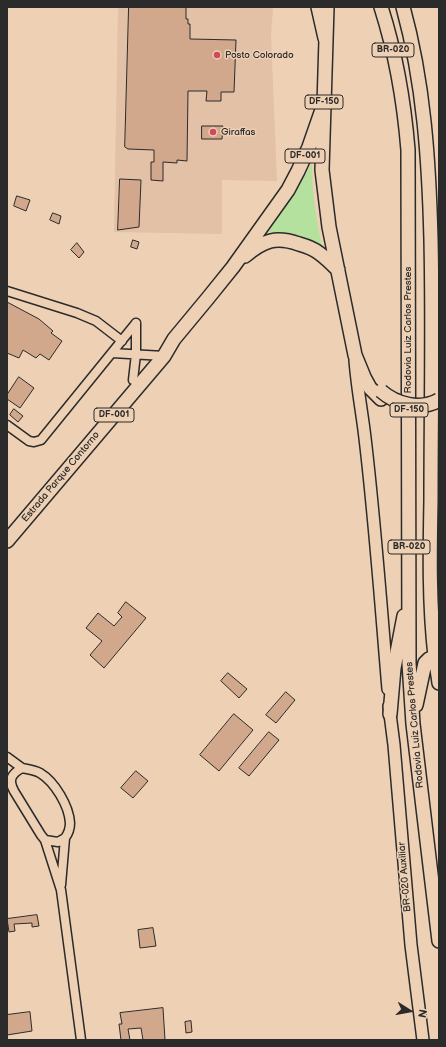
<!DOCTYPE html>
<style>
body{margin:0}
#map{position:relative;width:446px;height:1047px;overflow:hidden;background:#eed0b4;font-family:"Balsamiq Sans",sans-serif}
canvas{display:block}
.frame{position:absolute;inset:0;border:8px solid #2b2b2b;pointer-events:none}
.north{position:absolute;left:390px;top:991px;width:40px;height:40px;-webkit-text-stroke:3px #eed0b4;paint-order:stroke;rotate:101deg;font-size:11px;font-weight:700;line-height:16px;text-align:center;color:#2b2b2b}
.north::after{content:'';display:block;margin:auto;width:14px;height:18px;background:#2b2b2b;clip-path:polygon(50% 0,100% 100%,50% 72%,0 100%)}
</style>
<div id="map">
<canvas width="446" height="1047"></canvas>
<div class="frame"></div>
<div class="north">N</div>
</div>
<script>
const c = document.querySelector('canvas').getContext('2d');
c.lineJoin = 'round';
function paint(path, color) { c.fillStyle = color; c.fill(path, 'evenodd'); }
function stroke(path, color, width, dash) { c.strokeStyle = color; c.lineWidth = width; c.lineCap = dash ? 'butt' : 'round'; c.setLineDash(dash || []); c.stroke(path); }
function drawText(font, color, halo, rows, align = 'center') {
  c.font = font + ' "Balsamiq Sans",sans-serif'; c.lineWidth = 3; c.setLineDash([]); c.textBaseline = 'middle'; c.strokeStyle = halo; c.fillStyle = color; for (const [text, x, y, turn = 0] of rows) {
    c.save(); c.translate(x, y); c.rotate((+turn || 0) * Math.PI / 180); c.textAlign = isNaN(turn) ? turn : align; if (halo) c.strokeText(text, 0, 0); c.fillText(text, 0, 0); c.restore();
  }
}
const built = new Path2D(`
 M118 7H273L271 36 277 181 222 180V234L114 232Z`);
const green = new Path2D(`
 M312 162C312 192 316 220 323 249L311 240 294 234 268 232 260 236C281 213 298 190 312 162Z`);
const building = new Path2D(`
 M129 7H186V19H188V24H190V39L236 40 234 92H221V101H206L207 91H188L187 161 177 160V163L163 162V181L151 180V162H154V150L128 149 125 147Z
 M202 126H223L222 139H202Z
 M120 179 141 180 139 227 118 230Z
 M17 196 30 200 26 211 14 206Z
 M53 213 61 216 59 224 50 220Z
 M133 240 139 242 137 249 131 247Z
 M77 243 84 252 79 258 71 250Z
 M7 302 39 319 53 331 51 333 62 341 49 360 40 354 36 358 23 350 19 358 7 353Z
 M19 377 34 388 20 408 7 399V395Z
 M14 409 23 416 18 422 10 415Z
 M126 602 146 618 104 668 90 655 102 641 86 628 98 613 114 626 122 617 118 613Z
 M228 673 247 689 239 698 221 681Z
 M286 692 295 700 276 723 266 715Z
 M234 714 253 730 219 771 200 755Z
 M269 732 279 740 249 776 239 768Z
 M136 771 148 781 133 798 121 788Z
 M37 915 39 926 32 927V923L14 924 15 931 9 932 7 919Z
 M153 928 156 946 140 948 138 930Z
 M163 1008 165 1040H143L141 1028 128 1029 130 1040H121L119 1024H122L120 1013Z
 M30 1012 32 1031 7 1035V1015Z
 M191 1021 192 1032 186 1033 185 1022Z`);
const minor = new Path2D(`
 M7 291 77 313 96 321 122 341
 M112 353 164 356
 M133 380 136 354V323
 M7 425 29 441 34 442 41 440 136 323
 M7 757 22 768
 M22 768C28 769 35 770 40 773 55 782 69 806 70 823 70 828 68 834 65 838L58 842 45 840 41 835 14 791C8 780 11 774 22 768Z
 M45 840 61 890 81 1040
 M61 885 65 838`);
const secondary = new Path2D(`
 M355 360C357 387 362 412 365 438 375 522 381 606 388 689
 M389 706 394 745 411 945 423 1040`);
const primary = new Path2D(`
 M327 7 322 170 329 227 355 355 364 377 370 388 381 399
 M245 256C264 240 276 236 299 244 306 246 314 249 319 253 326 258 332 264 338 270
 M7 541 164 356 174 339 208 298 233 267 288 190 298 171 309 147 324 104`);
const trunk = new Path2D(`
 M318 7 325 38
 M381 7C396 54 404 101 408 150L409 663 413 724 439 941
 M403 7C424 83 429 162 431 240 433 327 431 413 431 500 430 552 429 604 435 656 436 665 438 674 439 683
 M416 705 425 663 429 659 435 657
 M390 714 394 668 404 616`);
const primaryBridge = new Path2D(`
 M381 391C396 404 420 411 439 400`);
const markers = [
 [217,55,4,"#d1495b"],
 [213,132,4,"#d1495b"]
];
const shields = [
 [393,50,42],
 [324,102,38],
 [305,156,40],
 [409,410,38],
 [114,415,40],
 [409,547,42]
];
const shieldNames = [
 ["BR-020",393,50],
 ["DF-150",324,102],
 ["DF-001",305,156],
 ["DF-150",409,410],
 ["DF-001",114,415],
 ["BR-020",409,547]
];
const poiNames = [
 ["Posto Colorado",225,55],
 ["Giraffas",221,132]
];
const streetNames = [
 ["Rodovia Luiz Carlos Prestes",408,330,-90],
 ["Estrada Parque Contorno",61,477,-50],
 ["Rodovia Luiz Carlos Prestes",415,725,-95],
 ["BR-020 Auxiliar",405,877,-95]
];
paint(built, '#e2c1a6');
paint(green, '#b5e19e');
paint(building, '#d2a88d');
stroke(building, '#2b2b2b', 1);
stroke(minor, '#2b2b2b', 11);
stroke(secondary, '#2b2b2b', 14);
stroke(primary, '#2b2b2b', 16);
stroke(trunk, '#2b2b2b', 16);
stroke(minor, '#eed0b4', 8);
stroke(secondary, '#eed0b4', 11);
stroke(primary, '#eed0b4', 13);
stroke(trunk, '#eed0b4', 13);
stroke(primaryBridge, '#2b2b2b', 16, []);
stroke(primaryBridge, '#eed0b4', 13);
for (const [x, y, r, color] of markers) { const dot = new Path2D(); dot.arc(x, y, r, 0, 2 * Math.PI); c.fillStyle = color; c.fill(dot); stroke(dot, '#eed0b4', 1.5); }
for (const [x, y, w] of shields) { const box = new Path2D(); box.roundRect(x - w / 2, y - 7, w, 14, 3); c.fillStyle = '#eed0b4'; c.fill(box); stroke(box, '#2b2b2b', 1); }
drawText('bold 9px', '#2b2b2b', null, shieldNames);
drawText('10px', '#2b2b2b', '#eed0b4', poiNames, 'left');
drawText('10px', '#2b2b2b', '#eed0b4', streetNames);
</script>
